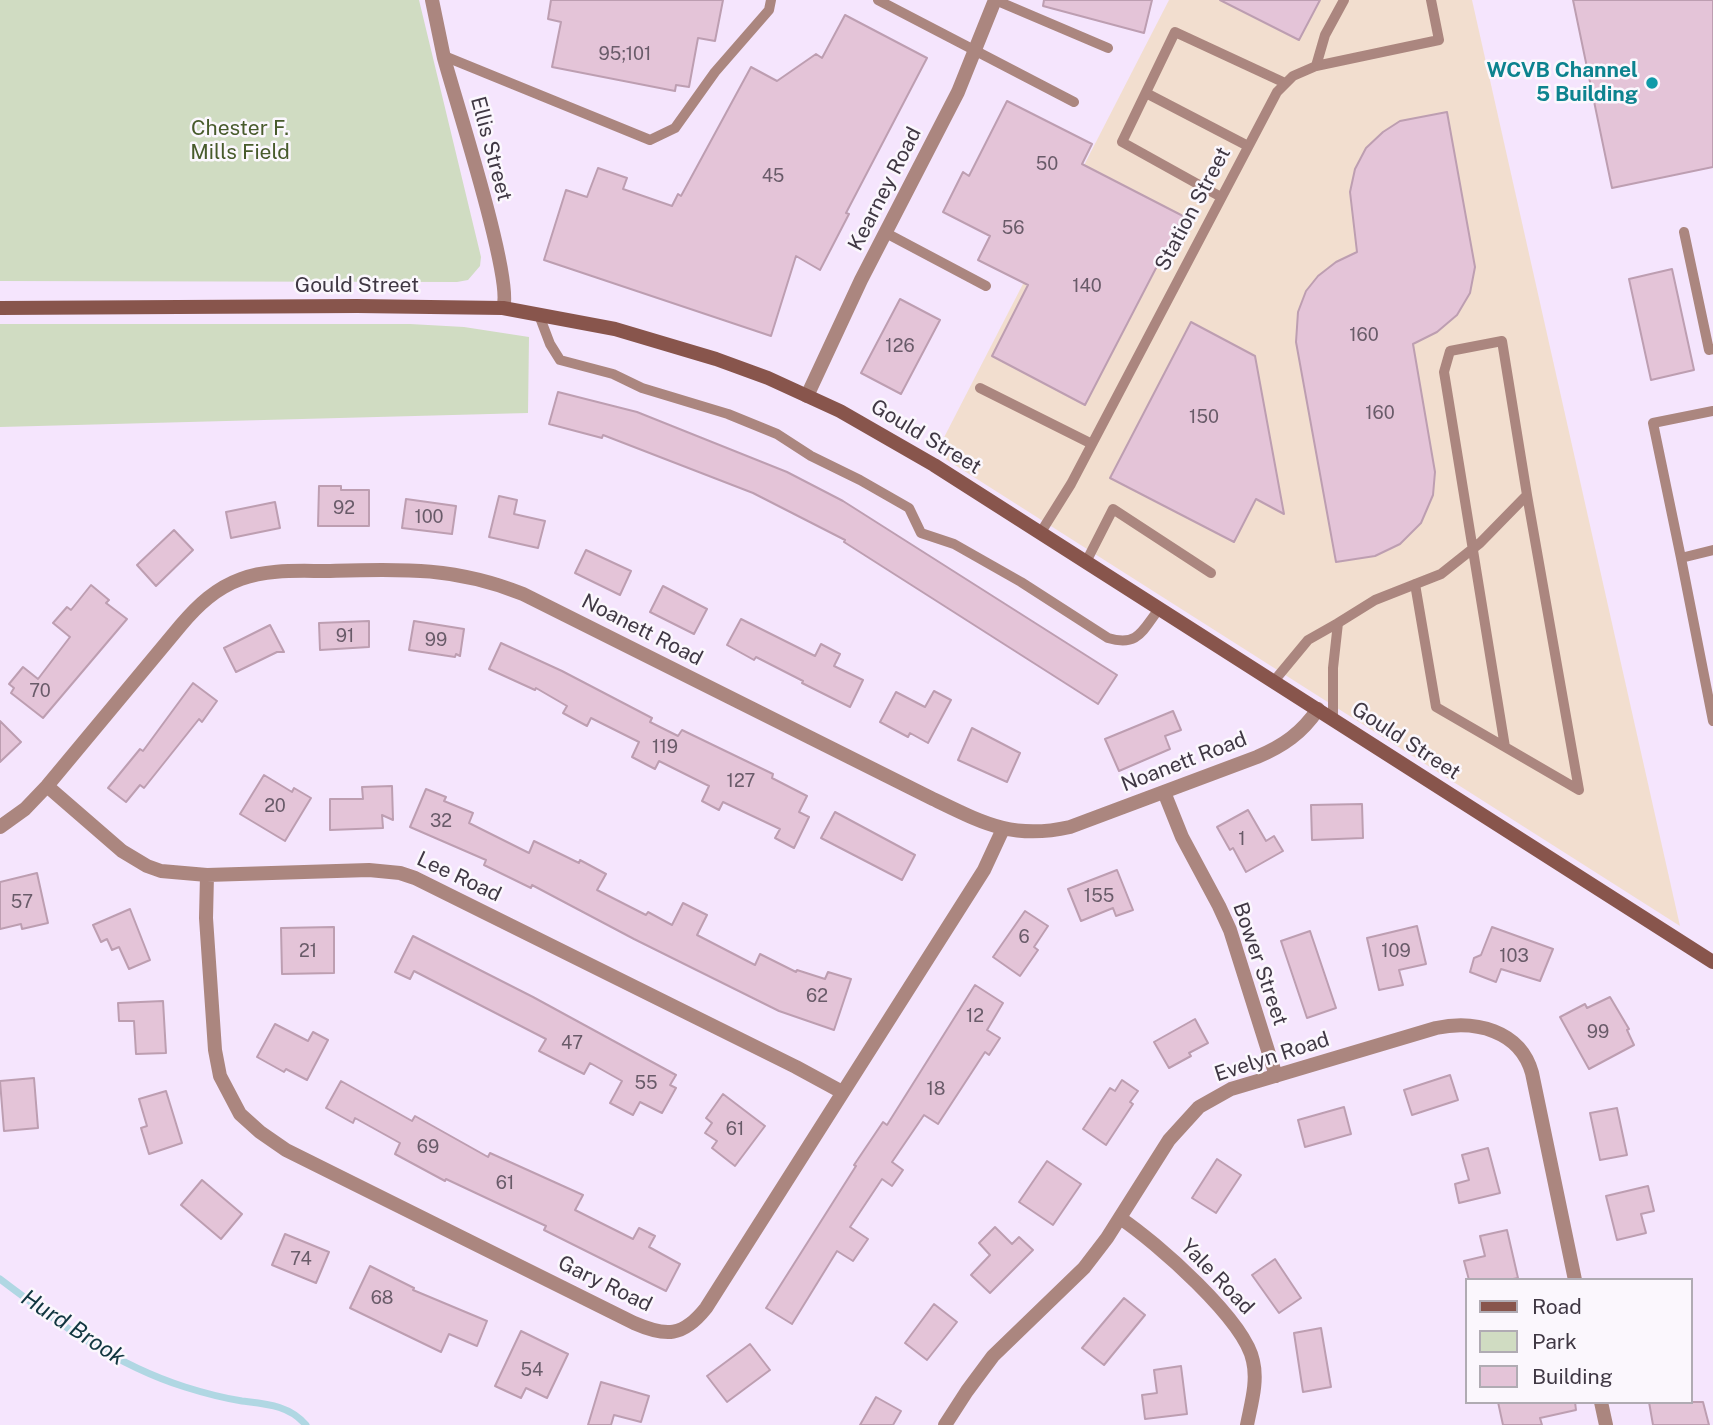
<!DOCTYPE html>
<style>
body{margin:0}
#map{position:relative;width:1713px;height:1425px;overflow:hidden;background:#f5e5fd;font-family:"Public Sans",sans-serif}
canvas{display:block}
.legend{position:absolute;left:1465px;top:1278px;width:228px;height:126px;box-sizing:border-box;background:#fbf7fd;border:2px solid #b0abb3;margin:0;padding:9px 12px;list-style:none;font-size:21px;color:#403844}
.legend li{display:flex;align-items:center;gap:14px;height:35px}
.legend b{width:35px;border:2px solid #b0abb3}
</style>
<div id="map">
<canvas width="1713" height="1425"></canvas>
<ul class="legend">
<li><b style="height:9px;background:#88554c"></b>Road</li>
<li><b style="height:19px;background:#d0dcc2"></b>Park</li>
<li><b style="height:19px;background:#e4c4d8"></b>Building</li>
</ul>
</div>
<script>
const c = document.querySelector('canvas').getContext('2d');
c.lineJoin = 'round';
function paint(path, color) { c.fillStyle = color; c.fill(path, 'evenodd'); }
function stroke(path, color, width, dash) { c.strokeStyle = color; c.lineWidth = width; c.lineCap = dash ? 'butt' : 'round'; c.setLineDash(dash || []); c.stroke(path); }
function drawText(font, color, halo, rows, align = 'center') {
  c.font = font + ' "Public Sans",sans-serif'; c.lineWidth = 5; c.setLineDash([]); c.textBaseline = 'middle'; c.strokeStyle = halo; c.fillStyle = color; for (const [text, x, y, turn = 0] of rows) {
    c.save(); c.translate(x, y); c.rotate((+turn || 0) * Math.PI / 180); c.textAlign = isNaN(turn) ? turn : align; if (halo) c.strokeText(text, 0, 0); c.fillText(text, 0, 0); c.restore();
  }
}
const commercial = new Path2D(`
 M1169 0H1472L1680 926 936 453Z`);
const green = new Path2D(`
 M0 0H419L481 257 480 266 468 280 457 282 0 281Z
 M0 324H410L464 327 529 337 528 413 0 427Z`);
const stream = new Path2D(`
 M0 1279C58 1323 115 1365 185 1387 204 1393 223 1398 242 1401 266 1404 289 1405 306 1425`);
const building = new Path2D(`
 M551 0H723L715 41 698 38 689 87 676 85 675 91 552 67 561 22 548 19Z
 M1044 0H1152L1144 33 1043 6Z
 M1220 0H1320L1299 40Z
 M1573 0H1713V167L1612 188Z
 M845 15 927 58 846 213 849 214 820 270 796 256 771 336 544 260 566 190 587 197 598 168 627 178 623 189 672 206 678 194 681 196 751 67 777 81 816 54 822 58Z
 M1007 101 1092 144 1082 164 1183 216 1085 405 992 356 1028 285 978 260 990 236 943 212 963 172 969 176Z
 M1447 112 1475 267 1470 293 1457 315 1437 332 1413 344 1435 472 1433 495 1421 523 1400 544 1375 556 1336 562 1296 342 1298 312 1306 291 1318 276 1336 262 1357 252 1350 192 1355 169 1366 148 1383 132 1400 121Z
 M1672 269 1694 370 1651 380 1629 279Z
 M900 299 940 320 901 394 861 373Z
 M1191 322 1255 356 1284 514 1256 499 1234 542 1110 478Z
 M558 392 637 412 787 472 843 501 1117 675 1098 704 844 542 845 540 753 493 603 435 602 438 549 424Z
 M319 486H341V490H369V526H318Z
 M499 496 517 500 514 514 545 521 538 548 489 537Z
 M406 499 456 506 452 534 402 528Z
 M275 502 280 528 231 538 226 512Z
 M174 530 193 550 156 586 137 565Z
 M586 550 631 571 620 595 575 573Z
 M91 585 109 600 106 603 127 619 43 718 11 693 14 688 9 684 23 667 38 679 70 637 53 623 67 607 71 610Z
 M663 586 707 609 694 634 650 612Z
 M741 619 815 656 821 644 840 654 834 666 863 680 850 707 802 683 803 681 756 657 754 660 727 645Z
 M369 621V647L320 650 319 623Z
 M414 621 464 629 460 656 456 654 455 657 409 650Z
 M270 625 284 652H277L236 672 224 648Z
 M501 643 562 671 652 718 650 722 678 736 682 730 773 774 772 778 807 796 799 812 809 817 794 848 775 838 780 829 723 802 719 810 702 801 709 786 659 761 655 769 632 757 639 742 591 718 587 726 563 713 567 706 536 688 535 690 489 669Z
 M193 683 217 701 202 722 199 719 144 788 140 785 126 802 108 788 140 749 143 751Z
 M934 691 951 700 928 743 910 733 908 737 880 722 896 692 925 707Z
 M1173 711 1181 730 1165 736 1170 749 1119 771 1105 739Z
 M0 721 21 742 0 762Z
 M972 728 1020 753 1007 782 958 760Z
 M264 775 292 792 294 788 311 798 285 841 240 814Z
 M392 786 393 820 382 815 383 828 330 830V799H363L362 787Z
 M426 789 446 797 444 801 473 813 469 823 529 853 534 841 579 863 580 860 606 874 597 890 646 915 648 912 672 925 683 903 707 915 697 935 755 965 760 954 796 972 797 970 825 979 828 972 851 979 834 1030 779 1011 634 939 532 885 531 888 484 865 486 860 410 827Z
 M1362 804 1363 838 1312 840 1311 805Z
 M1248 810 1266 841 1274 836 1283 851 1246 872 1233 848 1230 850 1217 827Z
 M835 812 915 855 902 880 821 838Z
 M1117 870 1133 910 1116 916 1113 908 1081 921 1068 889Z
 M37 873 48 923 22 929 21 924 0 929V882Z
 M130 909 150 960 129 969 119 947 112 950 107 939 101 942 93 925Z
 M1025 911 1048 926 1034 947 1038 950 1020 976 993 957Z
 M1417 926 1426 964 1399 970 1403 985 1379 990 1367 938Z
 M334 927V973L282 974 281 928Z
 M1492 927 1553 949 1540 981 1501 969 1496 982 1470 972 1474 958 1481 955Z
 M1310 931 1336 1008 1307 1018 1281 941Z
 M413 936 533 997 676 1075 670 1085 676 1088 662 1113 640 1102 633 1115 610 1103 622 1081 590 1063 584 1074 539 1051 546 1039 414 971 410 979 395 972Z
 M975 985 1003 1003 987 1030 1000 1038 989 1055 985 1052 938 1124 924 1115 892 1162 903 1170 892 1186 882 1179 850 1227 868 1239 853 1261 837 1251 792 1324 766 1308 856 1166 854 1165 883 1122 887 1125Z
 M1610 997 1629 1029 1627 1030 1634 1045 1589 1069 1560 1017 1585 1004 1587 1008Z
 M163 1001 166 1053 136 1054 134 1021H119L118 1003Z
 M1195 1019 1208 1043 1189 1053 1191 1056 1169 1068 1154 1042Z
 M275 1024 308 1041 313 1032 328 1040 307 1080 286 1069 284 1072 257 1057Z
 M1450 1075 1458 1100 1412 1115 1404 1090Z
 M34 1078 38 1128 4 1131 0 1081Z
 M1122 1080 1138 1091 1130 1102 1133 1104 1106 1145 1083 1129 1110 1088 1115 1091Z
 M341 1081 412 1121 415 1116 488 1157 490 1153 583 1195 575 1210 633 1239 639 1228 655 1236 649 1247 680 1264 666 1291 544 1230 546 1226 446 1179 445 1181 395 1154 400 1143 355 1118 353 1123 326 1108Z
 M166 1091 182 1143 149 1154 141 1128 147 1126 139 1099Z
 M723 1094 765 1126 735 1166 712 1148 717 1141 705 1133 712 1123 706 1118Z
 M1344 1107 1351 1134 1305 1147 1298 1120Z
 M1617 1108 1627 1155 1600 1160 1590 1113Z
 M1488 1148 1500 1193 1459 1203 1455 1184 1469 1180 1462 1155Z
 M1217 1159 1241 1175 1216 1213 1192 1198Z
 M1047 1161 1081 1184 1053 1225 1019 1202Z
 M202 1180 242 1214 221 1239 181 1205Z
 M1648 1186 1654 1211 1641 1214 1646 1233 1617 1240 1606 1196Z
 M995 1227 1012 1244 1019 1237 1033 1250 990 1293 971 1275 990 1255 979 1243Z
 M1507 1230 1518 1278 1508 1280H1469L1464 1261 1485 1256 1480 1236Z
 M285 1234 329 1252 316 1283 272 1265Z
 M1275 1259 1301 1298 1279 1313 1252 1275Z
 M370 1266 414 1288 413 1290 487 1321 477 1346 449 1334 441 1352 350 1308Z
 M1124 1298 1145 1315 1104 1365 1082 1348Z
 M934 1304 957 1322 927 1360 905 1343Z
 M1321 1328 1331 1387 1303 1392 1294 1333Z
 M521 1331 568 1354 547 1398 526 1388 521 1398 495 1386Z
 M750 1344 770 1370 727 1402 707 1376Z
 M1181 1366 1187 1414 1145 1419 1142 1395 1157 1393 1154 1370Z
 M601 1382 649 1396 641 1422 614 1415 611 1425H588Z
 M876 1397 901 1411 893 1425H860Z
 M1498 1402H1575L1576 1410 1540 1418 1542 1425H1503Z
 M1649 1402H1703L1709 1425H1653Z`);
const service = new Path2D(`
 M878 0 1074 102
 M995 0 1108 48
 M444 56 650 140 675 128 715 72 769 10 771 0
 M1316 66 1325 35 1344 0
 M1146 93 1248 146
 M1221 197 1122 142 1175 32 1285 83
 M1684 232 1709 350 1713 349
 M886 233 986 286
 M539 315 550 344 560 360 613 374 642 388 728 414 777 434 811 456 860 480 909 508 921 533 954 544 1021 582 1108 638C1138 647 1142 631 1159 609
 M980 388 1092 444
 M1713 411 1653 423 1681 558 1713 550
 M1041 532 1071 484 1277 92 1293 76 1316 66 1439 40 1431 0
 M1681 558 1713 721
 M1086 562 1113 509 1211 573
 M1415 584 1436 707 1505 747
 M1338 623 1375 600 1441 574 1480 543 1527 495 1502 341 1450 351 1444 372 1505 747 1579 790 1527 495
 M1274 681 1308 640 1338 623 1333 668V719`);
const minor = new Path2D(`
 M432 0C436 19 440 39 444 58 455 99 514 281 503 308
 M807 396 861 280 958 92 995 0
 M47 786 122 851 147 866 161 871 207 875 369 870 400 873 415 878 796 1067 842 1092
 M1164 792 1182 837 1219 906 1230 930 1276 1076
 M0 827 25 809 47 786 181 625C198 605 216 588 241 579 267 569 298 571 326 571 399 569 454 566 523 594L931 798C983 823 1012 840 1070 827L1257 757C1283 746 1302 733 1318 709
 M207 875 206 918 215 1050 220 1076 240 1114 260 1132 286 1150 634 1323C666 1337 683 1337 706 1308L984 870 1003 829
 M1120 1218C1156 1242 1245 1320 1253 1361 1258 1382 1251 1404 1247 1425
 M1601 1402 1606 1425
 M945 1425 967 1391 993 1356 1084 1268 1107 1238 1169 1140 1199 1107 1231 1089 1436 1028C1475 1020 1520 1030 1532 1073L1575 1280`);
const secondary = new Path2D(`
 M0 308 357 306 503 308 615 329 716 359 768 378 840 411 934 465 1713 962`);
const markers = [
 [1652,83,7,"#0f9aa8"]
];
const numberNames = [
 ["95;101",625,54],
 ["50",1047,164],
 ["45",773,176],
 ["56",1013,228],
 ["140",1087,286],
 ["160",1364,335],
 ["126",900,346],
 ["160",1380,413],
 ["150",1204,417],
 ["92",344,508],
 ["100",429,517],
 ["91",345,636],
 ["99",436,640],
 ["70",40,691],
 ["119",665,747],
 ["127",741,781],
 ["20",275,806],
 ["32",441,821],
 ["1",1242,839],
 ["155",1099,896],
 ["57",22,902],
 ["6",1024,937],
 ["21",308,951],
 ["109",1396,951],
 ["103",1514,956],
 ["62",817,996],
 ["12",975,1016],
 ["99",1598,1032],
 ["47",572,1043],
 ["55",646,1083],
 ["18",936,1089],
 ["61",735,1129],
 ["69",428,1147],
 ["61",505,1183],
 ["74",301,1259],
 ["68",382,1298],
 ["54",532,1370]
];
const cultureNames = [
 ["WCVB Channel",1638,71],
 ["5 Building",1638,95]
];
const parkNames = [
 ["Chester F.",240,129],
 ["Mills Field",240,153]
];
const streetNames = [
 ["Ellis Street",491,149,75],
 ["Kearney Road",885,189,-63],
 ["Station Street",1193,209,-62],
 ["Gould Street",357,286],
 ["Gould Street",926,437,31],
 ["Noanett Road",642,630,27],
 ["Gould Street",1406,741,33],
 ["Noanett Road",1184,762,-21],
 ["Lee Road",459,877,25],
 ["Bower Street",1260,964,71],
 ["Evelyn Road",1272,1057,-18],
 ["Yale Road",1217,1277,46],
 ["Gary Road",605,1284,26]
];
const waterNames = [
 ["Hurd Brook",73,1328,33]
];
paint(commercial, '#f2decf');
paint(green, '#d0dcc2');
stroke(stream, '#b0d7e3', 7);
paint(building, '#e4c4d8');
stroke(building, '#bd9eb1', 2);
stroke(service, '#ab867f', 10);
stroke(minor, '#ab867f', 14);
stroke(secondary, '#88554c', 14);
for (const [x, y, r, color] of markers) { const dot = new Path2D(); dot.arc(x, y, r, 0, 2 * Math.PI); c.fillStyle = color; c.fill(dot); stroke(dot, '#fbf7fd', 2.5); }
drawText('18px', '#695b69', null, numberNames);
drawText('bold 21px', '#0d838f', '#fbf7fd', cultureNames, 'right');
drawText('21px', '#485b2c', '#fbf7fd', parkNames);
drawText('21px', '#403844', '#fbf7fd', streetNames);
drawText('italic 23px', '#113640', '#fbf7fd', waterNames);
</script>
